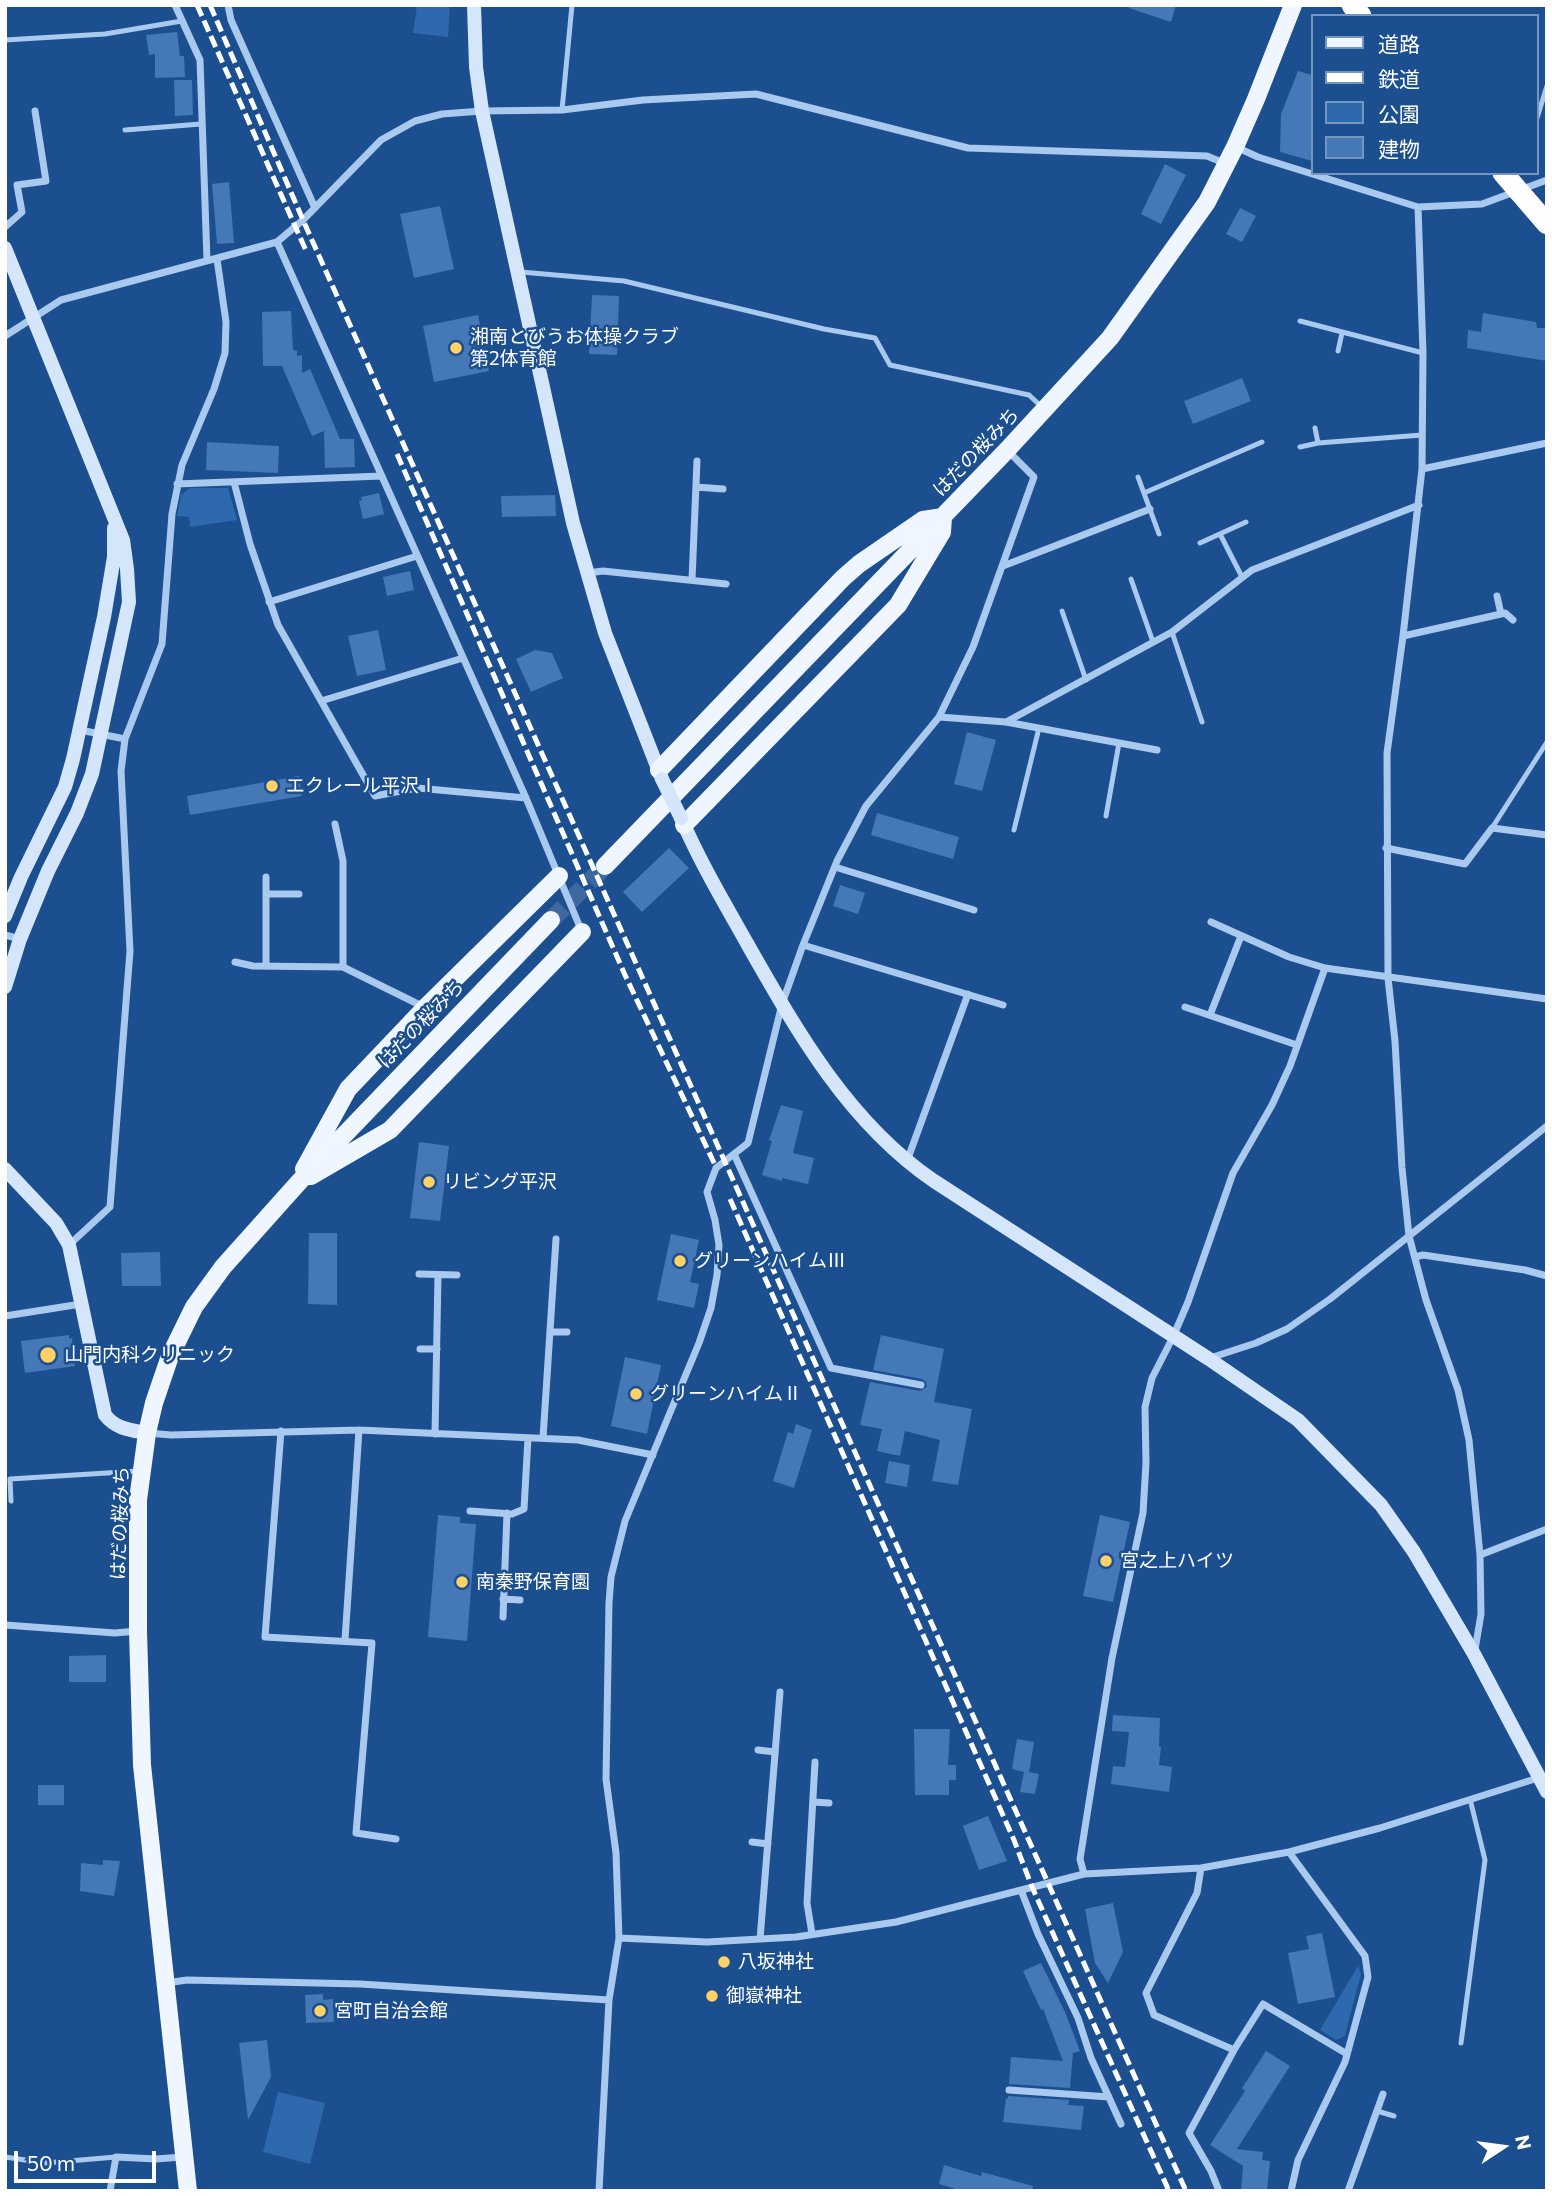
<!DOCTYPE html>
<meta charset="utf-8">
<style>
body{margin:0}
#map{position:relative;width:1552px;height:2196px;overflow:hidden;background:#1b4f8f;font-family:Commissioner,"Noto Sans JP",sans-serif}
canvas{display:block}
.frame{position:absolute;inset:0;border:7px solid #fff;pointer-events:none}
.legend{position:absolute;left:1311px;top:14px;width:228px;height:161px;box-sizing:border-box;background:#1b4f8f;border:2px solid #7695bc;margin:0;padding:9px 12px;list-style:none;font-size:21px;color:#fff}
.legend li{display:flex;align-items:center;gap:14px;height:35px}
.legend b{width:35px;border:2px solid #7695bc}
.north{position:absolute;left:1468px;top:2112px;width:70px;height:70px;-webkit-text-stroke:5px #1b4f8f;paint-order:stroke;rotate:77deg;font-size:19px;font-weight:700;line-height:28px;text-align:center;color:#fff}
.north::after{content:'';display:block;margin:auto;width:24px;height:32px;background:#fff;clip-path:polygon(50% 0,100% 100%,50% 72%,0 100%)}
.scale{position:absolute;left:14px;top:2151px;width:142px;height:32px;box-sizing:border-box;border:4px solid #fff;border-top:0;padding-left:9px;font-size:21px;line-height:24px;white-space:nowrap;color:#fff;-webkit-text-stroke:5px #1b4f8f;paint-order:stroke}
</style>
<div id="map">
<canvas width="1552" height="2196"></canvas>
<div class="frame"></div>
<ul class="legend">
<li><b style="height:9px;background:#f0f6ff"></b>道路</li>
<li><b style="height:9px;background:#fff"></b>鉄道</li>
<li><b style="height:19px;background:#2e69ad"></b>公園</li>
<li><b style="height:19px;background:#4478b7"></b>建物</li>
</ul>
<div class="north">N</div>
<div class="scale">50 m</div>
</div>
<script>
const c = document.querySelector('canvas').getContext('2d');
c.lineJoin = 'round';
function paint(path, color) { c.fillStyle = color; c.fill(path, 'evenodd'); }
function stroke(path, color, width, dash) { c.strokeStyle = color; c.lineWidth = width; c.lineCap = dash ? 'butt' : 'round'; c.setLineDash(dash || []); c.stroke(path); }
function drawText(font, color, halo, rows, align = 'center') {
  c.font = font + ' Commissioner,"Noto Sans JP",sans-serif'; c.lineWidth = 5; c.setLineDash([]); c.textBaseline = 'middle'; c.strokeStyle = halo; c.fillStyle = color; for (const [text, x, y, turn = 0] of rows) {
    c.save(); c.translate(x, y); c.rotate((+turn || 0) * Math.PI / 180); c.textAlign = isNaN(turn) ? turn : align; if (halo) c.strokeText(text, 0, 0); c.fillText(text, 0, 0); c.restore();
  }
}
const green = new Path2D(`
 M417 5H450L448 37 413 33Z
 M190 488H228L237 520 190 527 189 517 177 516 181 495Z
 M1358 1966 1361 1974 1345 2036 1336 2040 1320 2030Z
 M278 2092 325 2103 310 2164 263 2152Z`);
const building = new Path2D(`
 M1129 5H1176L1171 22 1129 8Z
 M177 32 180 56H184L185 77 155 78V54L149 55 146 35Z
 M1298 71 1312 75V161L1280 152 1281 114Z
 M174 80H192L193 115 175 116Z
 M1165 164 1186 175 1161 224 1141 214Z
 M229 182 234 243 217 244 212 184Z
 M440 206 454 269 414 278 400 214Z
 M1240 208 1256 216 1242 242 1226 234Z
 M592 295 619 296 617 355 589 354Z
 M291 311 293 350 297 351V356L302 355V373L310 369 340 439H354L355 467 325 468 324 431 312 436 282 366H263L262 312Z
 M1483 313 1536 322 1537 328H1547V361L1467 348 1468 330 1481 332Z
 M478 315 489 371 434 382 423 326Z
 M1242 378 1251 401 1193 424 1184 401Z
 M207 442 279 446 278 473 206 470Z
 M379 493 384 514 363 519 359 501 362 500 361 497Z
 M555 495 556 516 502 517 501 496Z
 M410 571 414 590 387 596 383 577Z
 M378 630 386 670 357 676 348 636Z
 M535 650 552 653 563 678 531 692 516 659Z
 M967 732 996 740 982 791 954 784Z
 M299 776 302 796 190 815 187 796Z
 M877 813 959 837 953 859 871 835Z
 M669 848 689 868 642 912 623 892Z
 M840 885 865 893 858 914 833 906Z
 M781 1105 803 1111 793 1153 814 1158 808 1184 782 1178V1181L762 1175 772 1141 769 1140Z
 M419 1142 449 1146 440 1221 410 1218Z
 M309 1233H337V1305L308 1304Z
 M671 1234 699 1240 690 1282 699 1284 694 1308 657 1300Z
 M160 1252 161 1286H122L121 1253Z
 M69 1335V1339L72 1338 75 1366 25 1373 21 1341Z
 M881 1335 944 1349 934 1402 972 1409 958 1485 932 1481 940 1440 905 1431 900 1456 877 1451 882 1429 860 1425 870 1382 920 1391 927 1387 926 1382 922 1379 873 1370Z
 M625 1357 661 1365 647 1434 611 1426Z
 M796 1424 812 1430 794 1488 773 1481 788 1432 793 1434Z
 M889 1461 910 1465 907 1487 885 1483Z
 M438 1515 460 1517V1523L476 1524 467 1641 428 1637Z
 M1100 1515 1130 1522 1113 1602 1083 1596Z
 M106 1655V1682H69V1656Z
 M1113 1715 1160 1718 1159 1746 1161 1747 1159 1765 1172 1767 1169 1792 1111 1784 1113 1766 1125 1767 1129 1732 1112 1731Z
 M914 1729H950L948 1765H956V1780H949V1795H915Z
 M1017 1739 1034 1742 1029 1772 1039 1774 1035 1794 1020 1792 1024 1772 1012 1769Z
 M38 1785H64V1805H38Z
 M988 1816 1007 1861 979 1870 963 1826Z
 M103 1860 120 1861 114 1896 80 1891 81 1863 103 1865Z
 M1113 1903 1123 1952 1108 1983 1095 1963 1085 1909Z
 M1322 1933 1335 1997 1298 2004 1288 1953 1309 1949 1306 1936Z
 M1041 1963 1065 2012 1080 2051 1073 2053 1070 2088 1009 2084 1011 2057 1063 2061 1043 2009 1041 2010 1023 1971Z
 M323 1994V2000L333 1999 334 2022 306 2023 305 1995Z
 M267 2040 271 2077 248 2120 239 2043Z
 M1266 2051 1290 2066 1237 2149 1263 2152 1262 2160 1270 2161 1267 2191H1241L1243 2166 1210 2145 1245 2091 1242 2088Z
 M1008 2096 1069 2100 1068 2105 1084 2106 1081 2130 1003 2122 1006 2098 1008 2099Z
 M944 2165 981 2176 982 2172 1033 2186 1032 2191H962L939 2184Z`);
const primaryTunnel = new Path2D(`
 M551 920 605 866`);
const lane = new Path2D(`
 M5 40 105 34 182 21
 M562 110 572 5
 M1536 121 1547 86
 M125 130 201 124
 M521 272 624 281 824 329 875 338 890 365 1029 395 1043 408
 M1300 321 1423 353
 M1338 351 1342 333
 M1315 428 1318 443
 M1300 447 1318 443 1422 435
 M1138 477 1159 534
 M1144 493 1262 442
 M1220 534 1242 577
 M1200 543 1246 522
 M1131 579 1153 642
 M1062 611 1086 680
 M1172 632 1202 722
 M1106 816 1119 743
 M1492 828 1547 742
 M1014 830 1039 728
 M11 1501 10 1479 139 1471
 M1461 2043 1485 1860 1470 1799
 M1377 2111 1394 2116
 M5 2157 45 2163 116 2157`);
const street = new Path2D(`
 M175 5 200 60 207 260
 M228 5 231 20 315 208
 M1236 147 1258 157 1418 207 1482 204 1547 180
 M1418 207 1423 353 1422 469 1403 636 1387 753 1388 978 1395 1041 1402 1168 1409 1236 1426 1300 1458 1390 1469 1440 1480 1555 1481 1614 1475 1650
 M5 227 22 212 17 185 46 181 35 111
 M277 242 526 798 582 932
 M5 336 61 300 277 242 303 220 381 140 415 121 442 114 482 111 562 110 643 100 756 94 968 148 1207 156 1224 163
 M1422 469 1547 443
 M234 482 250 544 278 625 375 796 417 788 526 798
 M177 484 382 476
 M696 487 723 489
 M1003 566 1150 509
 M588 573 603 571 726 584
 M692 580 697 461
 M269 602 417 556
 M1501 614 1505 613 1513 620
 M1403 636 1501 614 1497 596
 M321 701 463 658
 M939 717 1006 722 1157 750
 M1006 722 1172 632 1252 570 1419 505
 M80 730 125 739
 M335 824 343 861V967
 M1386 848 1465 864 1492 828 1547 835
 M835 867 974 910
 M266 877V966
 M266 894H299
 M1211 922 1289 957 1325 968 1547 999
 M5 935 20 939
 M803 945 1003 1005
 M235 962 253 966 343 967 424 1007
 M1185 1007 1297 1045
 M1210 1015 1241 936
 M734 1154 831 1368 921 1385
 M907 1161 968 994
 M69 1245 110 1207 130 951 121 771 125 739 162 644 172 514 182 465 214 389 225 353 226 322 217 259
 M1415 1257 1423 1255 1525 1270 1547 1276
 M419 1274 457 1275
 M5 1316 81 1304
 M551 1332H567
 M420 1349H437
 M1210 1358 1256 1343 1287 1329 1330 1299 1547 1126
 M281 1431 265 1637 372 1643 356 1833 396 1839
 M148 1433 171 1435 359 1430 578 1440 653 1455
 M435 1434 438 1275
 M543 1438 556 1239
 M470 1511 512 1514 524 1509 528 1438
 M1480 1555 1547 1529
 M503 1599 520 1600
 M503 1617 507 1513
 M5 1625 115 1633 137 1631
 M345 1640 359 1430
 M758 1750 775 1752
 M813 1802 829 1803
 M752 1842 768 1844
 M1289 1852 1365 1956 1368 1977 1345 2062 1298 2160 1291 2191
 M1201 1868 1197 1893 1146 1993 1154 2015 1234 2050
 M1084 1874 1080 1859 1112 1658 1143 1513 1146 1463 1145 1407 1152 1378 1173 1337 1188 1302 1233 1173 1272 1105 1290 1066 1325 968
 M1021 1890 1038 1934 1078 2018 1091 2058 1121 2124
 M812 1934 807 1903 815 1762
 M619 1938 707 1942 796 1937 896 1922 1084 1874 1201 1868 1289 1852 1380 1828 1538 1778
 M760 1939 780 1692
 M166 1983 187 1980 360 1984 609 2000
 M1009 2090 1109 2097
 M110 2191 116 2157 156 2159 182 2157
 M599 2191 609 2000 619 1938 616 1853 606 1779 609 1603 611 1577 625 1521 699 1343 711 1308 717 1275 719 1245 715 1220 707 1192 716 1168 748 1143 782 1004 803 945 837 861 866 806 939 717 973 647 1034 477 1007 450
 M1219 2191 1211 2171 1189 2133 1234 2050 1263 2004 1347 2054
 M1348 2191 1383 2094`);
const secondary = new Path2D(`
 M474 5 476 67 482 111 573 523 605 633 662 779
 M5 248 123 540 127 569 129 602 92 774 77 813 48 871 20 939 5 987
 M681 818C700 862 725 904 748 945 798 1033 849 1123 934 1181L1209 1359 1298 1420 1381 1505 1414 1552 1474 1654 1547 1792
 M5 916 21 877 65 787 73 759 104 617 114 557V528
 M5 1169 56 1223 69 1245 105 1415C116 1429 130 1430 147 1433`);
const primary = new Path2D(`
 M659 770 843 578 859 564 923 520 943 517 942 532 898 605 684 825
 M605 866 1007 450 1110 338 1207 202 1235 147 1256 99 1293 5
 M304 1169 348 1089 425 1008 559 876
 M311 1176 390 1130 582 932
 M188 2191 142 1765 138 1631V1500L147 1433 154 1403 170 1356 194 1307 223 1267 299 1182 551 920`);
const highway = new Path2D(`
 M1352 5 1361 16
 M1503 173 1547 224`);
const rail = new Path2D(`
 M197 5 307 253
 M210 5 303 220 1186 2191
 M397 454 625 975 716 1167
 M730 1199 1014 1840 1032 1887 1169 2191`);
const secondaryBridge = new Path2D(`
 M662 779 681 818`);
const markers = [
 [456,348,7,"#ffd166"],
 [272,786,7,"#ffd166"],
 [429,1182,7,"#ffd166"],
 [680,1261,7,"#ffd166"],
 [48,1355,9,"#ffd166"],
 [636,1394,7,"#ffd166"],
 [1106,1561,7,"#ffd166"],
 [462,1582,7,"#ffd166"],
 [724,1962,7,"#ffd166"],
 [712,1996,7,"#ffd166"],
 [320,2011,7,"#ffd166"]
];
const poiNames = [
 ["湘南とびうお体操クラブ",470,337],
 ["第2体育館",470,359],
 ["エクレール平沢Ⅰ",286,786],
 ["リビング平沢",443,1182],
 ["グリーンハイムⅢ",694,1261],
 ["山門内科クリニック",64,1355],
 ["グリーンハイムⅡ",650,1394],
 ["宮之上ハイツ",1120,1561],
 ["南秦野保育園",476,1582],
 ["八坂神社",738,1962],
 ["御嶽神社",726,1996],
 ["宮町自治会館",334,2011]
];
const streetNames = [
 ["はだの桜みち",976,452,-46],
 ["はだの桜みち",421,1024,-46],
 ["はだの桜みち",120,1523,-88]
];
paint(green, '#2e69ad');
paint(building, '#4478b7');
stroke(primaryTunnel, '#3d69a0', 18, [18, 9]);
stroke(lane, '#a9c9ee', 5);
stroke(street, '#a9c9ee', 7);
stroke(secondary, '#d6e6fa', 14);
stroke(primary, '#f0f6ff', 18);
stroke(highway, '#fff', 21);
stroke(rail, '#fff', 5, [12, 5]);
stroke(secondaryBridge, '#d6e6fa', 14);
for (const [x, y, r, color] of markers) { const dot = new Path2D(); dot.arc(x, y, r, 0, 2 * Math.PI); c.fillStyle = color; c.fill(dot); stroke(dot, '#1b4f8f', 2.5); }
drawText('19px', '#fff', '#1b4f8f', poiNames, 'left');
drawText('19px', '#fff', '#1b4f8f', streetNames);
</script>
